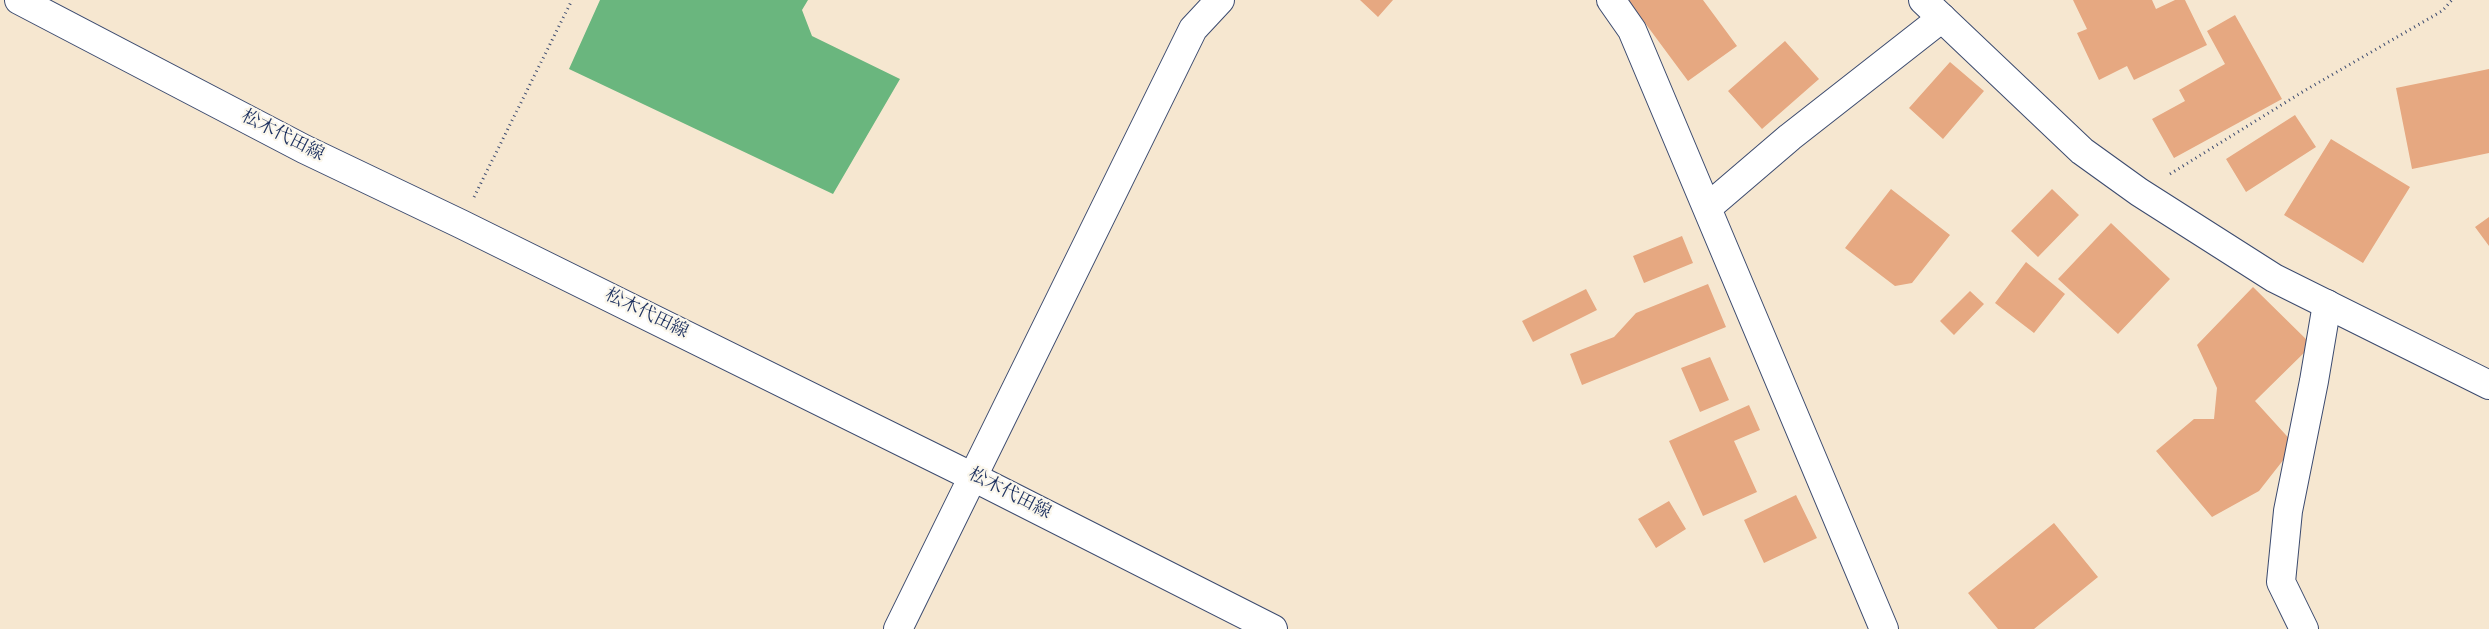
<!DOCTYPE html>
<meta charset="utf-8">
<style>
body{margin:0}
canvas{display:block;background:#f6e7d0}
</style>
<canvas width="2489" height="629"></canvas>
<script>
const c = document.querySelector('canvas').getContext('2d');
c.lineJoin = 'round';
function paint(path, color) { c.fillStyle = color; c.fill(path, 'evenodd'); }
function stroke(path, color, width, dash) { c.strokeStyle = color; c.lineWidth = width; c.lineCap = dash ? 'butt' : 'round'; c.setLineDash(dash || []); c.stroke(path); }
function drawText(font, color, halo, rows, align = 'center') {
  c.font = font + ' Vollkorn,"Noto Serif JP",serif'; c.lineWidth = 4.5; c.setLineDash([]); c.textBaseline = 'middle'; c.strokeStyle = halo; c.fillStyle = color; for (const [text, x, y, turn = 0] of rows) {
    c.save(); c.translate(x, y); c.rotate((+turn || 0) * Math.PI / 180); c.textAlign = isNaN(turn) ? turn : align; if (halo) c.strokeText(text, 0, 0); c.fillText(text, 0, 0); c.restore();
  }
}
const forest = new Path2D(`
 M600 0H808L802 10 812 36 900 79 833 194 569 69Z`);
const building = new Path2D(`
 M1360 0H1393L1378 17Z
 M1628 0H1703L1737 46 1688 81Z
 M2073 0H2152L2156 9 2175 0H2185L2207 45 2134 80 2127 66 2099 80 2077 33 2087 29Z
 M2235 15 2282 99 2174 158 2152 119 2185 101 2179 90 2225 64 2207 31Z
 M1785 41 1819 79 1762 129 1728 91Z
 M1950 62 1984 91 1943 139 1909 108Z
 M2489 69V153L2412 169 2396 88Z
 M2295 115 2316 147 2246 192 2226 159Z
 M2331 139 2410 187 2363 263 2284 215Z
 M1891 189 1950 235 1912 283 1895 286 1845 248Z
 M2052 189 2079 215 2038 257 2011 231Z
 M2489 217V246L2475 227Z
 M2111 223 2170 279 2118 334 2058 279Z
 M1682 236 1693 263 1644 283 1633 256Z
 M2026 262 2065 294 2034 333 1995 303Z
 M1708 284 1726 327 1582 385 1570 354 1614 337 1636 313Z
 M2253 287 2312 345 2255 401 2295 445 2259 491 2212 517 2156 451 2194 419H2214L2217 388 2197 345Z
 M1586 289 1597 310 1533 342 1522 321Z
 M1970 291 1984 304 1954 335 1940 321Z
 M1710 357 1729 400 1700 412 1681 368Z
 M1749 405 1760 430 1734 441 1757 492 1703 516 1669 441Z
 M1796 495 1817 538 1764 563 1744 520Z
 M1669 501 1686 529 1656 548 1638 519Z
 M2054 523 2098 577 2034 629H1998L1968 593Z`);
const path = new Path2D(`
 M2170 174 2304 91 2442 11 2452 0
 M474 197 572 0`);
const minor = new Path2D(`
 M1611 0 1632 30 1884 629
 M1707 208 1790 137 1942 18
 M898 629 1193 29 1220 0
 M2304 629 2281 582 2288 511 2314 381 2327 304`);
const tertiary = new Path2D(`
 M1923 0 2082 151 2139 192 2274 278 2489 385`);
const secondary = new Path2D(`
 M19 0 304 149 461 224 973 477 1273 629`);
const streetNames = [
 ["松木代田線",282,137,27],
 ["松木代田線",646,315,26],
 ["松木代田線",1009,495,27]
];
paint(forest, '#6ab67e');
paint(building, '#e6a881');
stroke(minor, '#3c4b6f', 30);
stroke(tertiary, '#3c4b6f', 30);
stroke(secondary, '#3c4b6f', 30);
stroke(path, '#3c4b6f', 3, [1, 4]);
stroke(minor, '#fff', 28);
stroke(tertiary, '#fff', 28);
stroke(secondary, '#fff', 28);
drawText('18px', '#1b2f5e', '#fbf7ec', streetNames);
</script>
